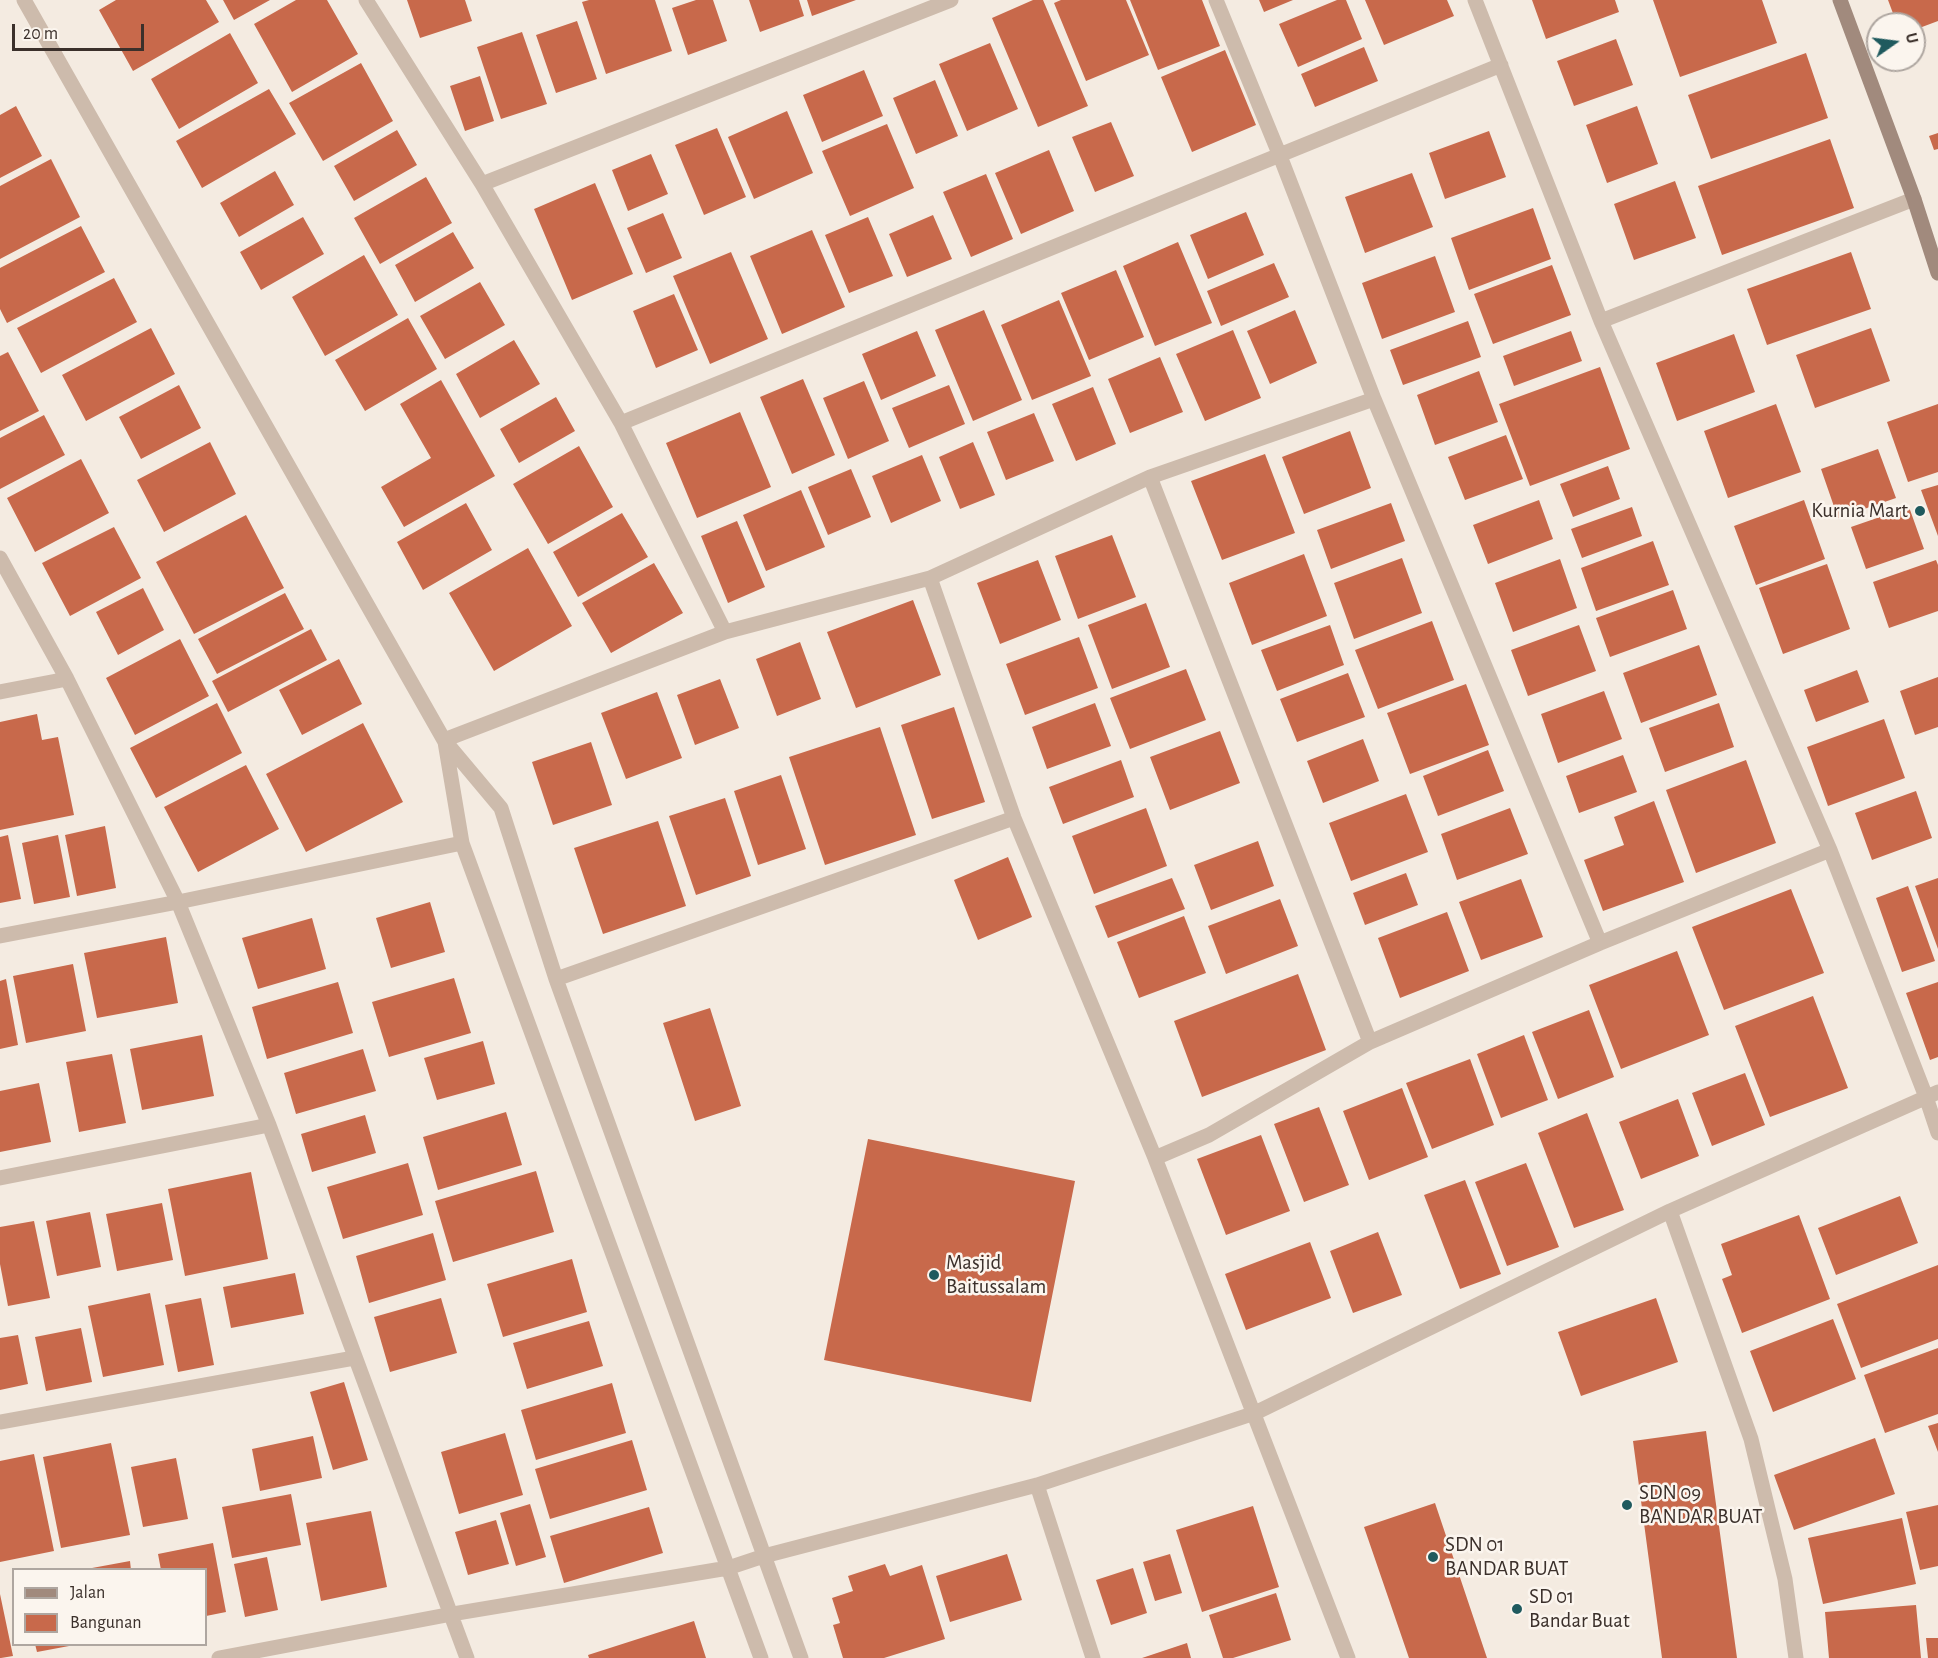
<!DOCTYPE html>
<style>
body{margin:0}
#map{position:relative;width:1938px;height:1658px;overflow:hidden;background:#f4ebe1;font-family:"Alegreya Sans",sans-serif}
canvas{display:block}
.legend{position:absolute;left:12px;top:1568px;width:195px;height:78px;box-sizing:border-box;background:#fbf5ee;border:2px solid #aea6a0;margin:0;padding:8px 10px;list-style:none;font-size:18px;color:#3b302b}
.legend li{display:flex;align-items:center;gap:12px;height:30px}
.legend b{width:30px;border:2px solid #aea6a0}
.north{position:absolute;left:1866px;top:12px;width:60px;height:60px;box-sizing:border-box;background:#fbf5ee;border:2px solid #aea6a0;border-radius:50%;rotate:76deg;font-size:16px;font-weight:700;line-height:24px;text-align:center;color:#3b302b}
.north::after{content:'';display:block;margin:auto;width:21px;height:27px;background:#1f5a5e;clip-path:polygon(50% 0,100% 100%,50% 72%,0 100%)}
.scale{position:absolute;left:12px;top:24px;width:132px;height:27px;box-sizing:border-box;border:3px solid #3b302b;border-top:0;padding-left:8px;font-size:18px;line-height:21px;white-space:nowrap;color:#3b302b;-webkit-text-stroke:4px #fbf5ee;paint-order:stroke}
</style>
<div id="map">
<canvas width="1938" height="1658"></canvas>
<ul class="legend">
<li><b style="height:8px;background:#a18a7d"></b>Jalan</li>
<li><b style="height:16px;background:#c8694b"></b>Bangunan</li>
</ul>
<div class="north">U</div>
<div class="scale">20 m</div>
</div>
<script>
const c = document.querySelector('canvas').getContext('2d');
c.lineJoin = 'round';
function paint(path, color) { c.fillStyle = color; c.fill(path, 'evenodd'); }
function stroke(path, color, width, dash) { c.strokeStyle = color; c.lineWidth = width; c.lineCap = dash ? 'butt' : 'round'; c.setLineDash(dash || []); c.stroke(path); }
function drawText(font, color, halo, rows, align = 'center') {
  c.font = font + ' "Alegreya Sans",sans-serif'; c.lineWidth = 5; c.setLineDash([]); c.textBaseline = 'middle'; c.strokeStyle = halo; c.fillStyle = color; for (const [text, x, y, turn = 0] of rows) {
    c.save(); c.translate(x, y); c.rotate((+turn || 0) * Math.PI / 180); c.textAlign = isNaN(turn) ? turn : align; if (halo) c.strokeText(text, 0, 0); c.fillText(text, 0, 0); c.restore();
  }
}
const building = new Path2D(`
 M116 0H206L219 22 133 71 99 10Z
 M223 0H270L234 20Z
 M296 0H327L358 54 292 92 254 24Z
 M407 0H465L472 21 420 38Z
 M589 0H655L672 51 606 74 582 2Z
 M696 0H713L727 41 688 55 672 8Z
 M749 0H799L804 16 760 32Z
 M807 0H856L812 16Z
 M1033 0H1043L1088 106 1038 127 992 18Z
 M1061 0H1126L1149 55 1086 81 1054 3Z
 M1130 0H1202L1220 46 1158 70Z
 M1259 0H1293L1264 12Z
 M1337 0H1346L1362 39 1298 67 1279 24Z
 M1365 0H1447L1454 16 1384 45Z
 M1532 0H1615L1619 12 1546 39Z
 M1653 0H1762L1777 43 1680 77Z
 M1888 0H1938V21L1914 30V24H1897Z
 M577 21 597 79 556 93 536 35Z
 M522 32 547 104 501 119 477 47Z
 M230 33 258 83 179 129 151 79Z
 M1616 39 1633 85 1574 106 1557 61Z
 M990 43 1018 109 967 131 939 64Z
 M1364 47 1378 81 1315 107 1301 74Z
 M1225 50 1256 125 1192 152 1161 77Z
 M1806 53 1828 118 1711 159 1688 95Z
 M361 63 393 121 323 161 289 103Z
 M864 70 883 116 822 142 803 95Z
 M480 76 494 121 465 131 450 86Z
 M935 80 958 136 916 154 893 98Z
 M269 89 296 134 202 188 176 141Z
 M16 106 42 156 0 178V115Z
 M1637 106 1658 164 1607 183 1586 125Z
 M787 111 813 173 754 199 728 137Z
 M1111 122 1134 176 1095 192 1072 137Z
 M887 124 914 188 850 216 822 151Z
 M717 128 746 197 704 215 675 145Z
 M397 130 417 165 354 201 334 166Z
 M1489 131 1506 177 1445 199 1429 153Z
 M1938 133V149L1934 150 1929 136Z
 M1830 139 1854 208 1722 255 1698 186Z
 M1049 150 1074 211 1021 234 995 173Z
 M651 154 668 194 628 211 612 170Z
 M51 159 80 217 0 259V186Z
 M275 171 294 205 239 237 220 203Z
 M1412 173 1433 227 1365 253 1345 197Z
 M986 174 1013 239 971 257 943 192Z
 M426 177 452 223 380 264 354 218Z
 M1675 181 1696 238 1634 260 1614 204Z
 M595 183 633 274 572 300 534 209Z
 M1533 208 1551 259 1469 290 1451 238Z
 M1246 212 1264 255 1208 279 1190 235Z
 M663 213 682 258 646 273 627 228Z
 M933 215 952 259 907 277 889 234Z
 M303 217 324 254 261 290 240 252Z
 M868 217 893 276 849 293 825 235Z
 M81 226 105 272 7 323 0 309V268Z
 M812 230 845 307 782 334 750 256Z
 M453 232 474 268 415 302 395 265Z
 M1178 242 1212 323 1155 346 1123 266Z
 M731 252 768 339 710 364 673 276Z
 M1851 252 1871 309 1767 345 1747 289Z
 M364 255 398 315 325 356 292 297Z
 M1435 256 1455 312 1382 339 1362 283Z
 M1274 263 1289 297 1221 326 1207 291Z
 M1552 265 1571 315 1493 344 1474 294Z
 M1116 270 1144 337 1089 360 1061 293Z
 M114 278 137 322 41 373 17 328Z
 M480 282 505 325 445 359 420 316Z
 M674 294 698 350 656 368 633 311Z
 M1059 300 1091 376 1032 400 1001 325Z
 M984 310 1022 400 973 421 935 330Z
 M1295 310 1317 363 1270 384 1247 331Z
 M408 318 437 369 365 411 335 360Z
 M1468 321 1481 357 1403 385 1390 350Z
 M151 328 175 374 86 421 62 375Z
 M1871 328 1890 381 1815 408 1796 355Z
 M1233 330 1261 398 1205 421 1176 354Z
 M917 331 936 376 881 400 862 354Z
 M1571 331 1582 361 1514 386 1503 356Z
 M1734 334 1755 392 1677 421 1656 363Z
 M514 340 540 384 480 418 456 374Z
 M8 352 39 411 0 431V356Z
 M1160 357 1183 412 1130 433 1108 379Z
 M1600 367 1630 449 1530 486 1499 404Z
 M1479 371 1498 422 1435 445 1417 395Z
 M803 379 835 455 792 474 760 397Z
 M441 380 495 476 404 527 381 487 431 458 400 404Z
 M864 381 889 441 848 459 823 398Z
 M179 385 201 428 141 459 119 417Z
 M949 385 965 424 909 448 892 408Z
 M1093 387 1116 444 1076 461 1052 404Z
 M556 397 575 431 519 463 500 429Z
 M1776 404 1801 472 1728 498 1704 431Z
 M1938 404V472L1908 482 1887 422Z
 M740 412 771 487 697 518 666 443Z
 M1034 413 1054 461 1006 480 987 432Z
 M44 415 65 455 0 489V438Z
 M1350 431 1371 488 1304 514 1282 457Z
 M1506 435 1523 479 1465 500 1448 457Z
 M210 442 236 494 164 532 137 480Z
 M973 442 995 495 960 509 939 457Z
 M579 446 613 507 548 544 513 484Z
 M1878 449 1896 498 1838 518 1821 469Z
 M1265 454 1295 533 1222 560 1191 481Z
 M922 455 941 501 891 523 872 476Z
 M81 459 109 513 35 552 7 498Z
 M1608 466 1620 499 1573 517 1560 484Z
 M851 469 871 517 828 535 808 487Z
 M1938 485V536L1921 490Z
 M801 490 825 547 766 571 743 515Z
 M1539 500 1553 539 1488 564 1473 525Z
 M1804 500 1825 559 1756 585 1734 526Z
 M466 503 492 550 423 590 397 542Z
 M1391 503 1405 541 1331 569 1317 530Z
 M1632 507 1642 536 1582 558 1571 529Z
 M1909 507 1924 549 1866 569 1851 527Z
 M622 513 648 557 578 597 553 552Z
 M246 515 284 588 194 634 156 562Z
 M737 521 765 587 728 603 701 536Z
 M114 527 141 578 70 616 42 563Z
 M1112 535 1136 597 1078 619 1055 556Z
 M1653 541 1669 585 1596 611 1581 568Z
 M528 548 572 626 494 671 449 593Z
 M1304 554 1327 616 1252 645 1229 583Z
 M1402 558 1422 613 1354 639 1334 583Z
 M1560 559 1577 608 1513 632 1495 583Z
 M1038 560 1061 620 1000 644 977 583Z
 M1936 560 1938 565V611L1889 628 1873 582Z
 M654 563 683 613 611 653 582 603Z
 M1827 564 1850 629 1783 654 1759 588Z
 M143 588 164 630 118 655 96 612Z
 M1673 590 1687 629 1610 657 1596 618Z
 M285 593 304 629 217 674 198 639Z
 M913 600 941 675 856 708 827 632Z
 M1146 603 1170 667 1112 689 1088 625Z
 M1432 621 1454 680 1378 709 1355 650Z
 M1330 625 1344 665 1277 691 1261 650Z
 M1579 625 1596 671 1528 696 1511 650Z
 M311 629 327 660 228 712 212 681Z
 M1079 637 1098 688 1025 715 1006 664Z
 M180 639 209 696 135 735 106 678Z
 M800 642 821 699 777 716 756 659Z
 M1699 645 1717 695 1641 723 1623 673Z
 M339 659 362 704 302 735 279 690Z
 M1186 669 1206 720 1130 749 1110 698Z
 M1857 670 1869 702 1816 722 1804 690Z
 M1348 673 1365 717 1297 742 1280 699Z
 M1938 677V727L1915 735 1900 691Z
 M720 679 739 728 695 745 677 695Z
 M1466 684 1489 745 1410 774 1387 713Z
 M1604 691 1622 739 1558 763 1541 714Z
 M657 692 682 758 626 779 601 713Z
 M217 703 242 753 156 798 130 748Z
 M1095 703 1111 746 1047 769 1032 727Z
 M1719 703 1734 747 1665 772 1649 728Z
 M954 707 985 802 932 819 901 725Z
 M37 714 42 740 58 737 74 815 0 830V722Z
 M1884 719 1905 778 1828 806 1807 747Z
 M363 723 403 802 306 852 266 774Z
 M880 727 916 835 825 865 789 757Z
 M1220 731 1240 783 1170 810 1150 757Z
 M1363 739 1379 781 1323 803 1307 761Z
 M591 742 612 805 553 825 532 762Z
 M1488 750 1504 791 1438 816 1423 776Z
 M1623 755 1637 792 1579 813 1566 776Z
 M1121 760 1134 797 1063 824 1049 787Z
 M1746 760 1776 843 1696 873 1666 790Z
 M246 765 279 829 198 872 164 807Z
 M781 775 806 849 758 865 734 791Z
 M1916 791 1932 838 1872 860 1855 813Z
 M1406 794 1428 852 1351 881 1329 823Z
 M725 798 751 876 696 895 669 816Z
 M1654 801 1684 882 1603 911 1584 860 1624 845 1614 817Z
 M1146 808 1167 866 1094 894 1072 836Z
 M1510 808 1528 854 1457 880 1441 834Z
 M658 821 686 906 603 934 574 848Z
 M105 826 116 888 77 896 65 835Z
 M8 835 21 899 0 903V837Z
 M58 835 70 897 34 904 22 843Z
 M1258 841 1274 886 1211 910 1194 865Z
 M1008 857 1032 917 978 940 954 880Z
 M1406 873 1418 905 1365 925 1353 893Z
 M1172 878 1185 909 1108 938 1095 906Z
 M1938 878V949L1915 886Z
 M1521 879 1543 937 1481 960 1459 902Z
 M1908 886 1935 961 1902 972 1876 898Z
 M1791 889 1824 973 1724 1010 1692 927Z
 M1280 899 1298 946 1226 974 1208 926Z
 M430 902 445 952 391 968 376 918Z
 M1447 912 1469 971 1400 998 1378 938Z
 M1184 916 1206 973 1139 998 1117 942Z
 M312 918 326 969 258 989 242 938Z
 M166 937 178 1003 97 1018 84 953Z
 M1677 951 1709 1035 1621 1069 1589 985Z
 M73 964 86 1031 26 1043 13 976Z
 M1298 974 1326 1050 1202 1097 1174 1021Z
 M454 978 471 1033 389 1057 372 1002Z
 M6 979 18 1045 0 1049V981Z
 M338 982 353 1033 267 1059 252 1007Z
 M1938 982V1057L1930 1060 1906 993Z
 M1813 996 1848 1088 1770 1117 1735 1026Z
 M710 1008 741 1106 695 1121 663 1023Z
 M1589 1010 1614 1077 1558 1099 1532 1032Z
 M202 1035 214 1096 142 1110 130 1049Z
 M1524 1035 1548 1100 1501 1118 1477 1054Z
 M483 1041 495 1084 437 1100 424 1058Z
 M363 1049 376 1091 296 1114 284 1073Z
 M112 1054 126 1123 79 1132 66 1062Z
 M1470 1059 1494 1125 1432 1149 1406 1083Z
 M1745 1073 1765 1125 1712 1146 1692 1093Z
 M39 1083 51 1142 0 1152V1091Z
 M1402 1088 1428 1157 1369 1180 1343 1111Z
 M1678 1099 1699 1156 1641 1179 1619 1122Z
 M1319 1107 1349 1185 1304 1202 1274 1124Z
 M506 1112 522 1165 438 1190 423 1137Z
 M1587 1113 1624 1210 1574 1228 1538 1133Z
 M365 1115 376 1153 312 1172 301 1134Z
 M1261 1135 1290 1211 1226 1235 1197 1159Z
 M868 1139 1075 1181 1031 1402 824 1360Z
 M408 1163 423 1215 343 1239 327 1187Z
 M1526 1163 1559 1247 1507 1266 1475 1182Z
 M536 1171 554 1232 453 1262 435 1201Z
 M251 1172 268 1259 185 1276 168 1189Z
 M1465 1180 1501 1274 1460 1289 1424 1195Z
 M1900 1196 1918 1243 1836 1275 1818 1228Z
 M162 1203 173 1260 117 1271 106 1214Z
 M90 1212 101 1267 57 1276 46 1221Z
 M1799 1215 1830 1299 1742 1333 1722 1279 1732 1275 1721 1244Z
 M34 1221 50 1298 8 1306 0 1264V1227Z
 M1378 1232 1402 1295 1353 1313 1330 1251Z
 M433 1233 446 1280 369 1303 356 1256Z
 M1310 1242 1331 1298 1246 1330 1225 1274Z
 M572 1259 587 1312 503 1337 487 1284Z
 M1938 1265V1339L1861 1368 1837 1304Z
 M295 1273 304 1314 231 1328 223 1287Z
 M150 1293 164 1365 103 1377 88 1306Z
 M201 1298 214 1365 178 1372 165 1305Z
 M441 1298 457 1353 390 1372 374 1317Z
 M1656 1298 1678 1362 1581 1396 1558 1332Z
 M1833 1319 1856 1379 1773 1412 1750 1351Z
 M589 1321 603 1366 527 1389 513 1343Z
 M81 1328 92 1382 46 1391 35 1337Z
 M18 1335 28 1384 0 1390V1338Z
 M1938 1348V1414L1885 1433 1864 1375Z
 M344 1382 368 1460 333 1470 310 1392Z
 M612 1383 626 1433 536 1460 521 1410Z
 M1938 1423V1452L1928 1426Z
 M1706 1431 1737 1658H1662L1633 1441Z
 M505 1433 523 1495 459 1514 441 1452Z
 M313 1436 322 1478 260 1491 252 1449Z
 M1875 1438 1895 1494 1794 1530 1774 1475Z
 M632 1440 647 1490 550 1519 535 1469Z
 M111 1443 130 1535 61 1548 43 1457Z
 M34 1454 54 1551 0 1562V1461Z
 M176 1458 188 1519 143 1527 131 1467Z
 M291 1494 301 1545 232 1558 222 1507Z
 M1435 1503 1487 1658H1409L1364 1527Z
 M530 1504 546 1557 516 1566 500 1513Z
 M1938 1505V1566L1920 1570 1906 1512Z
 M1253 1506 1279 1587 1202 1612 1176 1530Z
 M649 1507 663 1553 564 1583 550 1536Z
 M371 1511 387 1587 321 1601 306 1523Z
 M1902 1518 1916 1584 1823 1604 1808 1538Z
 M496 1520 509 1564 468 1575 455 1532Z
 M213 1543 226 1612 206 1616V1570H161L158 1554Z
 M1007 1554 1022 1600 950 1622 936 1576Z
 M1170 1554 1182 1593 1155 1601 1143 1562Z
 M267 1557 278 1610 245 1617 234 1564Z
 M130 1561 131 1570H92V1568Z
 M885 1564 890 1576 922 1565 945 1639 884 1658H843L833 1625 840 1623 832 1598 853 1591 848 1576Z
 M1133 1568 1147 1613 1111 1625 1096 1580Z
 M1276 1593 1291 1640 1233 1658H1223L1209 1615Z
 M0 1594 13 1656 1 1658H0Z
 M1916 1605 1921 1658H1829L1825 1612Z
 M694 1621 706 1658H589L588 1655Z
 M1926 1638H1938V1658H1928Z
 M1187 1643 1191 1658H1142Z
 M35 1644H69V1646L37 1652Z`);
const street = new Path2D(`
 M24 0 444 740 501 808 556 979 801 1658
 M366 0 482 184 621 423 725 632 930 578 1150 477 1374 399
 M1216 0 1280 156 1374 399 1600 943 1830 850
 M1475 0 1601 321 1830 850 1926 1097 1938 1133
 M482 184 951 0
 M1601 321 1914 199
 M621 423 1501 65
 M1150 477 1370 1042
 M0 558 67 679 178 902 269 1125 467 1658
 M930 578 1014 818 1155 1158 1348 1658
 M0 692 67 679
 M444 740 725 632
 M445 742 462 843 761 1658
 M0 936 178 902 462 843
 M556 979 1014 818
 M1155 1158 1209 1135 1370 1042 1600 943
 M0 1178 269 1125
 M1670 1211 1751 1439 1785 1579 1796 1658
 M0 1422 354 1358
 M1037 1485 1093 1658
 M219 1658 452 1614 728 1568 764 1556 1037 1485 1255 1413 1670 1211 1938 1092`);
const secondary = new Path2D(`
 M1840 0 1914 199 1938 273`);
const markers = [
 [1920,511,6,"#1f5a5e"],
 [934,1275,6,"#1f5a5e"],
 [1627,1505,6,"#1f5a5e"],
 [1433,1557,6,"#1f5a5e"],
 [1517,1609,6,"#1f5a5e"]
];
const poiNames = [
 ["Kurnia Mart",1908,511,"right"],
 ["Masjid",946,1263],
 ["Baitussalam",946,1287],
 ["SDN 09",1639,1493],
 ["BANDAR BUAT",1639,1517],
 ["SDN 01",1445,1545],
 ["BANDAR BUAT",1445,1569],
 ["SD 01",1529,1597],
 ["Bandar Buat",1529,1621]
];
paint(building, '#c8694b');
stroke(street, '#cdbbac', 15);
stroke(secondary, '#a18a7d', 15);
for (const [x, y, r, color] of markers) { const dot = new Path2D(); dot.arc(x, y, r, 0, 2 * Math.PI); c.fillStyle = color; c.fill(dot); stroke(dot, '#fbf5ee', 2); }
drawText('21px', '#3b302b', '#fbf5ee', poiNames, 'left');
</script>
